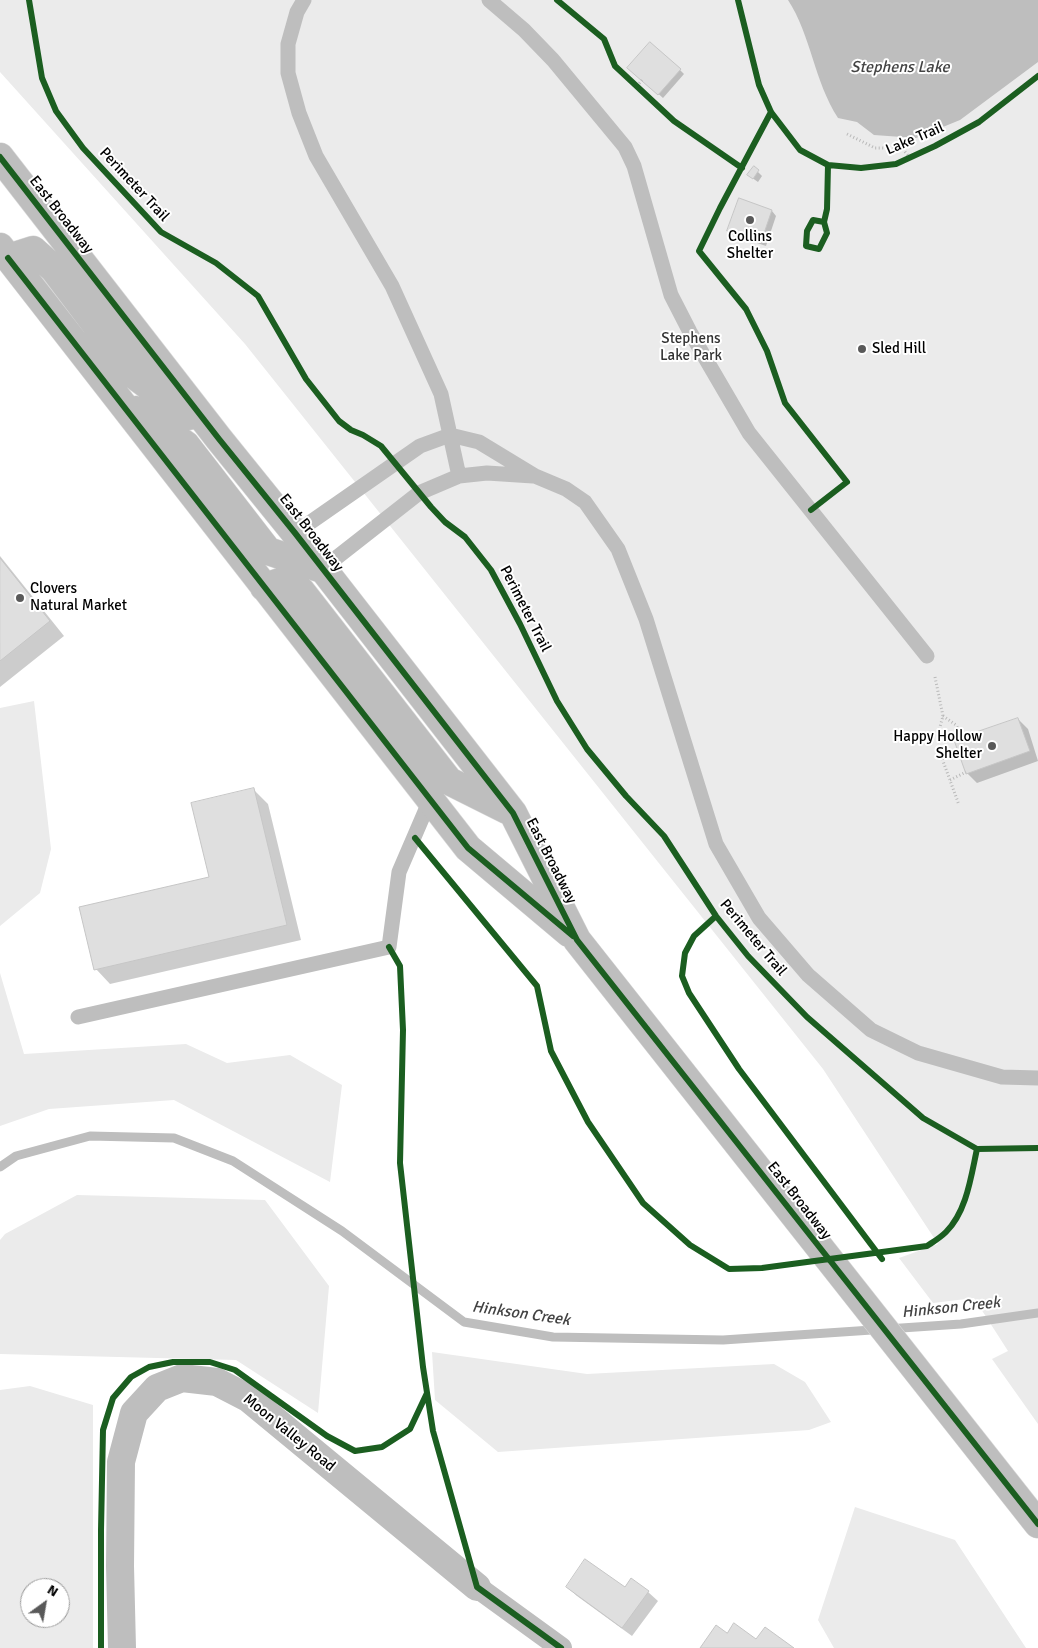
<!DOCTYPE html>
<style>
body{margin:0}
#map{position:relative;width:1038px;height:1648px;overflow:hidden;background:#fff;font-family:Signika,sans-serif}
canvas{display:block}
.north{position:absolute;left:20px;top:1578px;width:50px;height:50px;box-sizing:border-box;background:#fff;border:1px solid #999;border-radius:50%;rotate:32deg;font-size:14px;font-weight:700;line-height:20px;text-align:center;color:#000}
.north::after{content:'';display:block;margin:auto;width:18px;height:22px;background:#595959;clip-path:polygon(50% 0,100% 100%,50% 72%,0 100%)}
</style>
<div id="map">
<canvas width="1038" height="1648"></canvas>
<div class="north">N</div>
</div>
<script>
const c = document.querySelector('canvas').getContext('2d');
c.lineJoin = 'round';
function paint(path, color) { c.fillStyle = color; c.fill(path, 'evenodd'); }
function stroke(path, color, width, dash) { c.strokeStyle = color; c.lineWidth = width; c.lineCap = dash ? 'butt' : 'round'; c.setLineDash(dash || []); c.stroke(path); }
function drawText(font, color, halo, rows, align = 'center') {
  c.font = font + ' Signika,sans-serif'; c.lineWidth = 4; c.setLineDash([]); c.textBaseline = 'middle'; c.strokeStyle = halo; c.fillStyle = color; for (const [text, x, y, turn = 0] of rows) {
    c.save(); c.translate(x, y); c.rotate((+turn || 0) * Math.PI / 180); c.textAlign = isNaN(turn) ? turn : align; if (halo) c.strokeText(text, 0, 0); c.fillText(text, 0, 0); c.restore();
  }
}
const green = new Path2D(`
 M0 0H1038V1424L992 1359 1008 1351 974 1298 933 1303 899 1258 938 1244 823 1069 245 344 0 72Z
 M34 701 51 849 40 893 0 926V708Z
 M0 973 24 1054 186 1044 227 1063 290 1055 342 1085 330 1182 174 1100 49 1109 0 1126Z
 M77 1195 265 1200 329 1286 318 1413 236 1360 0 1354V1240L5 1234Z
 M432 1352 587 1374 774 1364 805 1382 831 1422 809 1430 498 1452 435 1400Z
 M30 1386 93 1405V1648H0V1390ZM30 1588H60V1618H30Z
 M855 1507 955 1540 1026 1648H834L818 1620Z`);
const water = new Path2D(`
 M788 0H1038V62L960 120 916 138 874 135 857 122 838 118C814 81 811 35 788 0Z`);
const shadow = new Path2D(`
 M680 70 684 74 663 98 634 72Z
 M754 168 762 176 758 182 748 175Z
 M739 200 772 211 776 216 766 246 733 235 729 231Z
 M0 556 64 636 0 687Z
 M1018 719 1028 729 1038 761 977 783 967 773Z
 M254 790 268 804 301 940 110 984 96 969 210 878Z
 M632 1580 648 1592 658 1601 632 1636 577 1596 567 1587 625 1589Z`);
const stream = new Path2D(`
 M0 1167 16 1156 90 1136 174 1138 233 1161 342 1231 464 1322 553 1337 723 1340 961 1324 1038 1313`);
const building = new Path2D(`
 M650 42 681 69 658 95 627 68Z
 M754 166 759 170 753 179 747 175Z
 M739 198 772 210 761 242 727 231Z
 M0 558 50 621 0 661Z
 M1018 718 1030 751 966 774 954 740Z
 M254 788 287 925 94 970 79 907 209 877 191 803Z
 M585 1559 625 1587 631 1578 649 1591 622 1628 566 1587Z
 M734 1623 756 1639 765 1627 794 1648H700L716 1625 727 1633Z`);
const path = new Path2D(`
 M637 86 642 80
 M847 134 875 148H902L910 158
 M935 677 943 716 938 734 943 761 959 805
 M943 716 956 725 963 737
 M950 780 966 772`);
const service = new Path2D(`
 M304 0 297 12 288 44V73L299 113 316 156 392 286 441 394 459 476 419 493 322 569
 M489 0 524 30 553 60 625 147 634 166 671 295 690 332 749 433 927 656
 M459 476 487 473 533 476
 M295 533 420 446 450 435 479 442 535 476 566 489 585 502 618 549 646 619 716 844 759 918 808 975 871 1030 918 1053 1002 1077 1038 1078
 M78 1017 389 947 399 872 430 800`);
const pedestrian = new Path2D(`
 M477 1587 561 1648`);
const minor = new Path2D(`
 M122 1648 120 1566 121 1462 134 1413 157 1388 182 1378 217 1382 248 1398 477 1587`);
const primary = new Path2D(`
 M0 157 219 439 295 533 513 813 577 940 1038 1524
 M0 247 468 848 569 933
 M8 258 33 250 54 269 134 375 189 416
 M136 410 186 445 268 551 322 569
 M264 587 286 580 301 591 449 781 507 810`);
const cycleway = new Path2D(`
 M29 0 42 78 56 111 83 148 161 232 216 263 258 296 306 379 339 421 351 430 363 435 381 446 431 507 445 522 465 537 491 570 520 624 557 701 587 749 626 796 664 836 716 916 748 956 807 1017 923 1118 977 1149 1038 1148
 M557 0 604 39 615 66 674 121 742 168
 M738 0 759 85 771 112 800 150 828 165 861 168 896 164 935 146 979 122 1038 76
 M771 112 720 208 699 251 746 309 767 351 785 403 847 482 811 510
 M0 157 219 439 295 533 513 813 577 940 1038 1524
 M824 222 813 220 807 231 806 246 819 249 827 233 824 222 827 209 828 165
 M8 258 468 848 573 936
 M415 838 537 986 551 1051 588 1122 643 1203 690 1245 729 1269 762 1268 927 1246C933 1242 940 1238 946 1232 967 1211 971 1176 977 1149
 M716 916 694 936 685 953 682 976 689 993 739 1069 882 1259
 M389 947 400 966 403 1030 400 1163 423 1367 433 1431 477 1587 561 1648
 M101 1648V1530L103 1430 113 1398 131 1377 149 1367 173 1362H210L235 1370 327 1436 355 1451 382 1447 410 1429 427 1393`);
const markers = [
 [750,220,5,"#595959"],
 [862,349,5,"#595959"],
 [20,598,5,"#595959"],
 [992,746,5,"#595959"]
];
const streetNames = [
 ["Lake Trail",915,139,-23],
 ["Perimeter Trail",134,185,47],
 ["East Broadway",61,215,52],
 ["East Broadway",311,533,52],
 ["Perimeter Trail",525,609,63],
 ["East Broadway",551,861,63],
 ["Perimeter Trail",753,938,50],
 ["East Broadway",799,1201,52],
 ["Moon Valley Road",289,1433,39]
];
const poiNames = [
 ["Collins",750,237,"center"],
 ["Shelter",750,254,"center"],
 ["Sled Hill",872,349],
 ["Clovers",30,589],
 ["Natural Market",30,606],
 ["Happy Hollow",982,737,"right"],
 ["Shelter",982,754,"right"]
];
const parkNames = [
 ["Stephens",691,339],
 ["Lake Park",691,356]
];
const waterNames = [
 ["Stephens Lake",900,68],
 ["Hinkson Creek",951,1308,-6],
 ["Hinkson Creek",521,1314,8]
];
paint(green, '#ebebeb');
paint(water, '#bebebe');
paint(shadow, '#0003');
stroke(stream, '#bebebe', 9);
paint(building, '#dfdfdf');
stroke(building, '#c6c6c6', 1);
stroke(primary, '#dbdbdb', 29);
stroke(path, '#b9b9b9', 3, [1, 2.5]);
stroke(service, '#bebebe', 15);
stroke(pedestrian, '#bebebe', 22);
stroke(minor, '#bebebe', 28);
stroke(primary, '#bebebe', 28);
stroke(cycleway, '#1b5e20', 6);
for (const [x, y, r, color] of markers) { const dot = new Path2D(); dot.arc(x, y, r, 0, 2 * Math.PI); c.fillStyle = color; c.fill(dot); stroke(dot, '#fff', 2); }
drawText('15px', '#000', '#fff', streetNames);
drawText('15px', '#000', '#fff', poiNames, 'left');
drawText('15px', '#323232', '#fff', parkNames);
drawText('italic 16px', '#434343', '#fff', waterNames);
</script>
